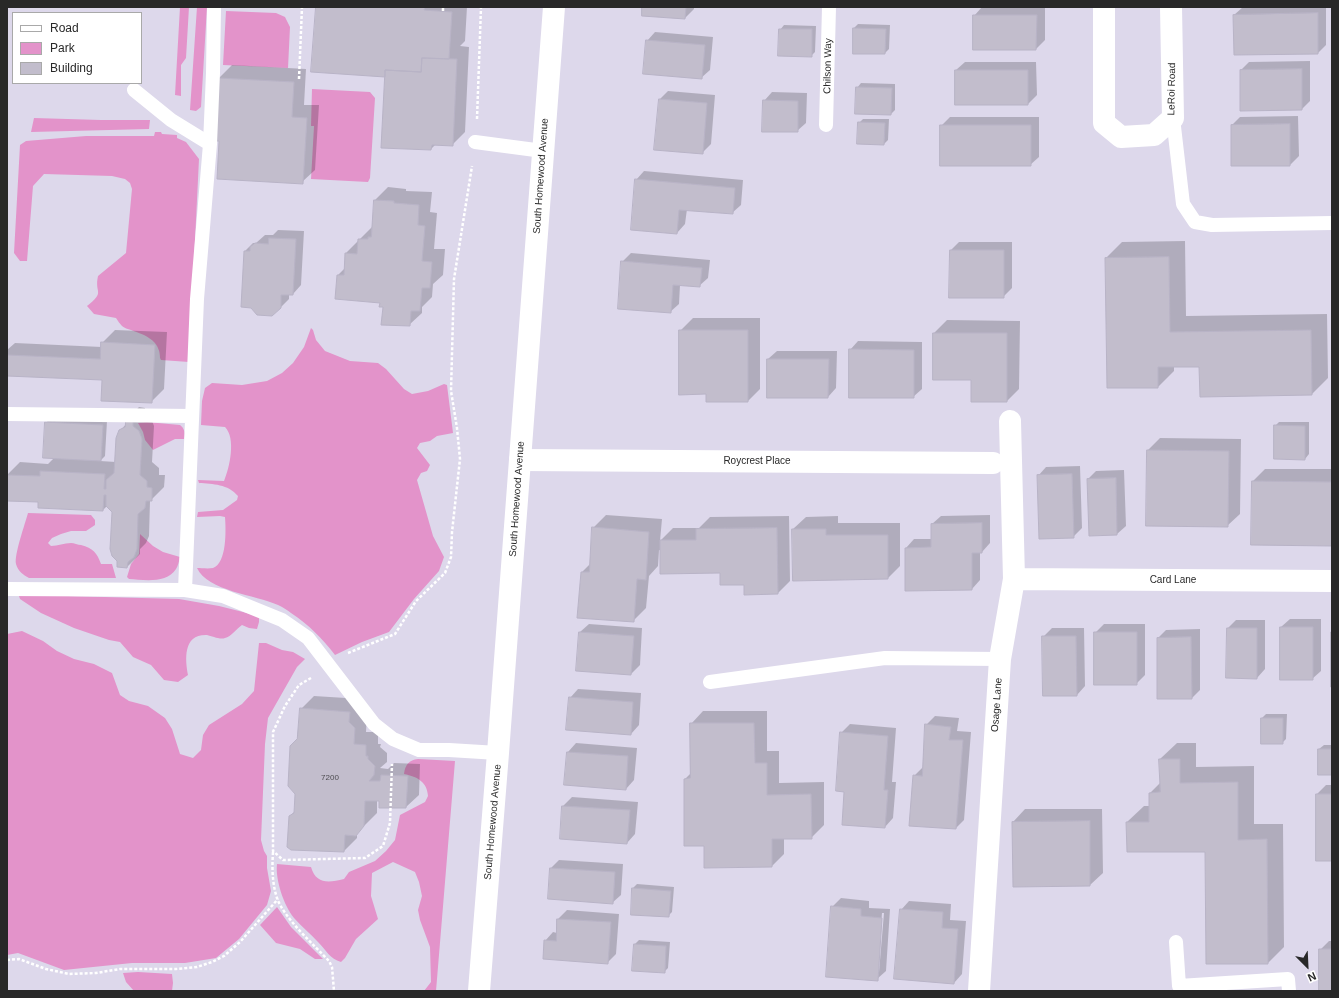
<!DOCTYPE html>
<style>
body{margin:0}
#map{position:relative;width:1339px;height:998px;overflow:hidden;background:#ddd8eb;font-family:Arial,sans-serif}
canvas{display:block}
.frame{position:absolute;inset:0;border:8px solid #282828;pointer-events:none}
.legend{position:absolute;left:12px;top:12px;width:130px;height:72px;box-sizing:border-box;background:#fff;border:1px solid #a9a9a9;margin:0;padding:5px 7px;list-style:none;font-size:12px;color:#282828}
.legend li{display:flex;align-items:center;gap:8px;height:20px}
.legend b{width:20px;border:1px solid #a9a9a9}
.north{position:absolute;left:1287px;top:946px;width:40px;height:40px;-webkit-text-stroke:3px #fff;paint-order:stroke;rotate:156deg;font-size:11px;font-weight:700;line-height:16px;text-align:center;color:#282828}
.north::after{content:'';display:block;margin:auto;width:14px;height:18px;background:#282828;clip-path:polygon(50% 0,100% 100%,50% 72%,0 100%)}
</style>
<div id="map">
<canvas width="1339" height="998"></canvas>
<div class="frame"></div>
<ul class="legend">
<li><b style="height:5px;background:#fff"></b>Road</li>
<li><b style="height:11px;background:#e393ca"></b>Park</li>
<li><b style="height:11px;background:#c2bdcc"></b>Building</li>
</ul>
<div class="north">N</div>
</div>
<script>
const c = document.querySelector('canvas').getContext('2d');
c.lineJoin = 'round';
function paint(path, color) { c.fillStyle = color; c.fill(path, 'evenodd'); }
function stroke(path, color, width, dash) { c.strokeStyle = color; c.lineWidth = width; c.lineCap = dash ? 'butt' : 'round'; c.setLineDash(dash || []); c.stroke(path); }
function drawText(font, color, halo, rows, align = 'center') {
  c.font = font + ' Arial,sans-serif'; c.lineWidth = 3.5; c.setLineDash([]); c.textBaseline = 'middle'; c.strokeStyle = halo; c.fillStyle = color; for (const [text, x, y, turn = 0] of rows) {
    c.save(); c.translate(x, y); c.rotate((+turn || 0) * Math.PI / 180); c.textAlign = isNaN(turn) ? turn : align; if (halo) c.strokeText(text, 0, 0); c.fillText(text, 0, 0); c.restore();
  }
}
const green = new Path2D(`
 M180 7H189L186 58 181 65V96L175 95Z
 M197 7H207L201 107 196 111 190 110Z
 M226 11 276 13 285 17 290 27 288 68 223 65Z
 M312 89 370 92 375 98 370 178 368 182 311 179 314 126H311Z
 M34 118 101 120H150L149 129 31 132Z
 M155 132H161L162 134 177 135V138L186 142 199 159 189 362 161 360 160 358C160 340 145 335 131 330 128 329 124 328 122 326 120 324 118 321 116 318L94 314 87 306C106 291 94 294 98 276L126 253 132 189 130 183 125 179 112 176 44 174 33 186 27 261H20L14 253 20 145 26 141 86 136H154Z
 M311 328 313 330 316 340 325 351 350 361 378 363 386 369 404 389 412 394 428 391 444 384 447 385 453 433 437 436 430 441 420 443 417 448 430 465 427 471 421 473 417 480 433 536 444 557 439 571 414 599 389 632 362 642 335 655C322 638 309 625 291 613 287 610 283 607 278 605 256 595 207 591 197 568 201 568 208 569 213 568 227 563 226 530 225 517L220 516 197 517 198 512 223 510 237 500 238 496C228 484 213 484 199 483L198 480 224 481C230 467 236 438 225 427L201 425 202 401 205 388 212 383 242 385 267 381 282 373 293 363 304 347Z
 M147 422 180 425C184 428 186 433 184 439H175L153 450 145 440 143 432 138 423Z
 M28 513 91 515 95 520V525L86 531H71L61 534 52 538 48 543 51 546C58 546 64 543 71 543 74 543 78 545 81 545 93 548 97 553 101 564H112L116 578H29C23 575 18 571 16 564 14 555 25 524 28 513Z
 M140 534 153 546 163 552 180 557C179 561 178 566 176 569 167 584 143 580 129 579L127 577 131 564 139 554Z
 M30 595 179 599 219 606 259 616V622L257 629 249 628 242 625C237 628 231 637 225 638 220 640 212 636 207 635 183 634 185 659 188 675L178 682 164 680 151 665 133 657 120 642 109 640 74 628 41 613 20 599 19 596Z
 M22 631 43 641 57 651 74 659 94 664 112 673 120 695 129 701 148 706 165 718 172 729 180 754 193 758 201 750 203 735 209 725 242 704 254 691 259 643H266L282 650 293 652 305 659 297 667 268 718 265 744 261 840 264 851 267 856V868L271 891 267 905 239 939 216 958 185 963H132L64 970 18 953 7 955V634Z
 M418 759 455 761 436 991H424L431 982 430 947 420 920 418 910 422 896 419 882 415 872 393 862 372 873 371 896 378 919 356 939 345 958 341 962C330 959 326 950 318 942 311 934 302 927 294 918 284 906 275 879 277 864L311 867C316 884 328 883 344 879L349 872 375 861 386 851 395 840 400 815 425 802 428 796C427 782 418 777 404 774 405 765 409 760 418 759Z
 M277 907 291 927 323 959H315L300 949 276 943 260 925Z
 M138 972 172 974 173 983 172 991H134L126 982 123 973Z`);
const shadow = new Path2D(`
 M316 7H467L465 41 460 46 469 47 465 132 452 145 436 144 431 149 386 74Z
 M643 7H694V9L685 18Z
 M982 7H1045V40L1036 49 974 16Z
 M1243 7H1326V45L1318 53 1234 15Z
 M858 24 890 25 889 49 885 53H854V28Z
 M784 25 816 26 815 52 811 56 780 30Z
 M655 32 713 37 710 70 701 78 647 41Z
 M1310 61V101L1302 109 1241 70 1249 62Z
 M965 62H1036L1037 95 1028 104 956 70Z
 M232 65 306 69 304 105H319L315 170 302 182 220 140 219 78Z
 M861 83 895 84V110L891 114 857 88Z
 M668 91 715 95 711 144 702 153 660 99Z
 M772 92 807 93 806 123 797 131 764 101Z
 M1298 116 1299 156 1290 165H1232V125L1240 117Z
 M950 117H1039V157L1030 165 941 126Z
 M863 119H889L888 140 884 144 859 123Z
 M644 171 743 180 741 205 732 213 687 209 685 224 677 233 636 180Z
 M388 187 406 189V191L432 192 430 212 437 213 434 249H445L443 275 433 284 432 297 422 307V313L409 325 384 306 381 302 338 275 345 268 346 253 372 227 375 200Z
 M278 230 304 231 301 285 293 294H289V299L280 308 245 251 253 243H256L265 235H273Z
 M1185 241 1186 316 1327 314 1328 378 1312 394 1200 366H1174V371L1158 387 1106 258 1122 242Z
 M959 242H1012V288L1003 297 951 250Z
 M631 253 710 260 708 278 699 286 680 285 679 304 670 312 622 262Z
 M693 318H760V389L748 401 707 393 680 331Z
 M947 320 1020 321 1019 389 1007 401 934 333Z
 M115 330 167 332 164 389 151 402 103 379 7 375V350L15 343 102 347V343Z
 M858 341 922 342V389L913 397 850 350Z
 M777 351H837L836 388 828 397 768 359Z
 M139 407 145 408V414L151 418 154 426 152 462 159 468V475H165L164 487 150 501 149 536 146 543 140 549V554L127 567 113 512 107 506 103 510 39 501 7 500V475L20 462 48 464 54 458 46 423 50 418 107 421 105 456 100 461 116 462 120 431 126 424 127 420Z
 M1279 422H1309V454L1305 459 1275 426Z
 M1160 438 1241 439 1240 514 1227 526 1148 450Z
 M1080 466 1082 528 1073 537 1038 476 1046 467Z
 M1265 469H1332V545L1253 481Z
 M1124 470 1126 526 1117 534 1090 535 1088 479 1096 471Z
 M606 515 662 519 660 541 673 528H699L710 517 789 516 790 581 778 593 745 584 720 572 659 550 658 566 649 576 646 608 633 621 582 572 591 563 593 528Z
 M990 515V543L982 552H980V580L972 589 906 548 914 539H932V524L941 516Z
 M838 516V523H900V566L888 578 793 529 806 517Z
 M1290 619H1321V671L1312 679 1281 627Z
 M1236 620H1265V669L1257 678 1228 628Z
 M589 624 642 628 640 665 631 674 580 632Z
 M1104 624H1145V675L1136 684 1095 633Z
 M1052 628H1084L1085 686 1077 695 1043 637Z
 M1200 629V690L1192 698 1158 638 1166 630Z
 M578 689 641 693 639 725 631 734 570 698Z
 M314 696 362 699 367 715 366 732H378V744H381L380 747 387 753V762L380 768 388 769 394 763 420 764 419 795 406 807 377 800V813L357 833V838L344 851 290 816 295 811 298 739 301 709Z
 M703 711H767V751H779V783L824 782V825L811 838H784V854L772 866 705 845 685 779 691 773V724Z
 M1266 714H1287L1286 739 1282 743 1262 718Z
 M935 716 959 718 957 731 971 732 964 820 956 828 914 776 923 767 926 725Z
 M850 724 896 728 892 782H896L893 818 885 827 846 791 841 733Z
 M576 743 637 748 634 780 626 789 565 784 568 752Z
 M1177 743H1196V767L1254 766V824H1283L1284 947 1268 963 1206 851 1127 822 1144 806H1150V793L1161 782 1160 759Z
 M1324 745H1332V774L1319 749Z
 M1326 785H1332V860L1317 794Z
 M572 797 638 802 635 834 627 843 561 838 563 806Z
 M1025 809H1102L1103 873 1090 885 1014 886 1013 822Z
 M559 860 623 864 621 895 612 903 551 868Z
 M637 884 674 887 672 912 668 916 633 888Z
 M841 898 869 901V908L890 909 886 971 877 979 832 907ZM882 913H884L879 972H877Z
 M909 901 951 904 950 920 966 921 962 974 954 983 901 910Z
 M567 910 619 914 616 954 607 963 545 941 553 932 557 933 558 919Z
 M639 940 670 942 668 968 664 972 635 944Z
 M1329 941H1332V991H1320V950Z`);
const building = new Path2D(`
 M316 7H425L424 10 452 12 449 59 422 58 421 72 385 70V77L311 72Z
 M642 7H686L685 19 642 16Z
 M1318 13V54L1234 55 1233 15Z
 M973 15H1037L1036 50H973Z
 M853 28 886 29 885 54H853Z
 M779 29H812V57L778 56Z
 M646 40 705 45 702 79 643 74Z
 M422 58 457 59 453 146 432 145 431 150 381 148 385 70 421 72Z
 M1302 69V110L1240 111V70Z
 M955 70H1028V105H955Z
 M218 78 294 82 292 117 307 118 303 184 217 179 219 141H214Z
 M856 87 892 88 891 115 855 114Z
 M659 99 707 103 703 154 654 150Z
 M763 100 798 101V132H762Z
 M858 122 885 123 884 145 857 144Z
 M1290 124V166H1231V125Z
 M940 125H1031V166H940Z
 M635 179 735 188 733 214 679 210 677 234 631 230Z
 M374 200 394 201V203L419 205 418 225 425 226 422 261 432 262 430 288H422L420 311H411L410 326 381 325 383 307H379L380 303 335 299 337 275H344L345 253 357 254 358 239H368V237H371Z
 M269 238 296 239 293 295H281V308L272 316 257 315 251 308 241 307 244 251H250V247L255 243 268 244Z
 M950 250H1004V298H949Z
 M1169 257 1170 332 1311 330 1312 395 1200 397 1199 367H1158V388H1107L1105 258Z
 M621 261 702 268 700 287 673 285 671 313 618 309Z
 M679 330H748V402H706V394L679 395Z
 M933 333H1007V402H971V380H933Z
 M101 342 155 345 152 403 101 401 102 380 7 376V355L100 359Z
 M849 349 914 350V398H849Z
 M767 359H829L828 398H767Z
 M126 420H133V426L139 431 142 439 140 475 147 481V487L152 488V501H146L145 508 138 514 137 549 134 557 128 562 127 568 117 567V561L112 556 110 549 112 512 106 506V495H104L103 511 38 508V502L7 501V475L40 476V471L105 474 104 489H106V480L114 473 116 438 119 430 125 427Z
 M45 422 103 425 101 461 43 458Z
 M1274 425 1305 426V460L1274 459Z
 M1147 450 1229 451 1228 527 1146 526Z
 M1072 474 1074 538 1039 539 1037 475Z
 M1116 478 1117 535 1089 536 1087 479Z
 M1252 481 1332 482V546L1251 545Z
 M982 523V553H972V590L905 591V548L931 547V524Z
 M592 527 649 532 646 580 637 579 634 622 577 618 581 572H589Z
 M777 528 778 594 744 595V585H720V573L660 574V540H696V529Z
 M792 529H826V535H888V579L793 581Z
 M1280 627H1313V680H1280Z
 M1227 628H1257V679L1226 678Z
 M579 632 634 636 631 675 576 671Z
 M1094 632H1137V685H1094Z
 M1331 632H1332V687H1331Z
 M1042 636H1076L1077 696H1043Z
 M1191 637 1192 699H1157V638Z
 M569 697 633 702 631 735 566 730Z
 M300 708 350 712 349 722 355 728 354 744 366 745V756H368V759L375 766 374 775 369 781H380L381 775 408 776 406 808H379V801H365L364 826 356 836 345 835 344 852 291 850 287 847 289 816 294 813 295 794 288 786 290 746 297 739Z
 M1261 718H1283V744H1261Z
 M690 723H754L755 763H767V795L811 794 812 839H772V867L704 868V846H684V779L690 778Z
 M925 724 951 727 949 740H963L956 829 909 826 913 775 922 776Z
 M840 732 888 736 884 790H888L885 828 842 825 844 792 836 791Z
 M1318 749H1332V775H1318Z
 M567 752 628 756 626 790 564 785Z
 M1159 759H1180V783L1238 782V840L1267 839 1268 964H1206L1205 852H1127L1126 822H1149V793L1160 792Z
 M1316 794H1332V861H1316Z
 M562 806 630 810 627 844 560 839Z
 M1090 821V886L1013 887 1012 822Z
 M550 868 615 872 613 904 548 899Z
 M632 888 671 891 669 917 631 915Z
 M831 906 861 909V916L882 918 878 981 826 977Z
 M900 909 943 912 942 928 958 929 954 984 894 979Z
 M557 919 611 922 608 964 543 959 544 940 556 941Z
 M634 944 666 946 665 973 632 971Z
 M1319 949H1332V991H1319Z`);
const path = new Path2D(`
 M443 11V7
 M299 79 302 7
 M477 119 481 7
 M348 653 395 634 416 601 445 573 451 557 452 532 460 459 457 428 451 391 454 279 472 166
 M311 678 299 685 285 706 273 732V851L283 860 365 858 383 846 390 823 392 764
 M273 852C272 867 272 883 277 898 284 918 314 945 329 961L332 967 334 991
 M7 960 19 959 46 969 69 974 96 973 120 969H176L197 967 212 962 224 956 240 942 278 899`);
const lane = new Path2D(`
 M134 90 171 120 210 144
 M1173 118 1183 204 1195 222 1212 225 1332 223
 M826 125 829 7
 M475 142 543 151
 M7 414 192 416
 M7 589 185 590 223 596 282 620 308 638 374 724 393 739 419 750H449L498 753
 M185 590 197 299 210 144 213 73 214 7
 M710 682 885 658 1000 659
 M1176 942 1179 986 1288 979 1289 991`);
const street = new Path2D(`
 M1104 7V123L1121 137 1154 135 1173 118 1171 7
 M520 460 993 463
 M1014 579 1332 581
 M979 991 1000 659 1014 579 1010 421`);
const secondary = new Path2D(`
 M479 991 498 753 554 7`);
const numberNames = [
 ["7200",330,778]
];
const streetNames = [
 ["Chilson Way",828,66,-89],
 ["LeRoi Road",1172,89,-89],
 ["South Homewood Avenue",541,176,-86],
 ["Roycrest Place",757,461],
 ["South Homewood Avenue",517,499,-86],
 ["Card Lane",1173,580],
 ["Osage Lane",997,705,-86],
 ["South Homewood Avenue",493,822,-85]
];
paint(green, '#e393ca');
paint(shadow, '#0003');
paint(building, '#c2bdcc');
stroke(building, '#b8b3c6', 1);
stroke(path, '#fff', 2.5, [3, 2]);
stroke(lane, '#fff', 14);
stroke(street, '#fff', 22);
stroke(secondary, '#fff', 22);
drawText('8px', '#4e4d51', null, numberNames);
drawText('10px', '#282828', '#fff', streetNames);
</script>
